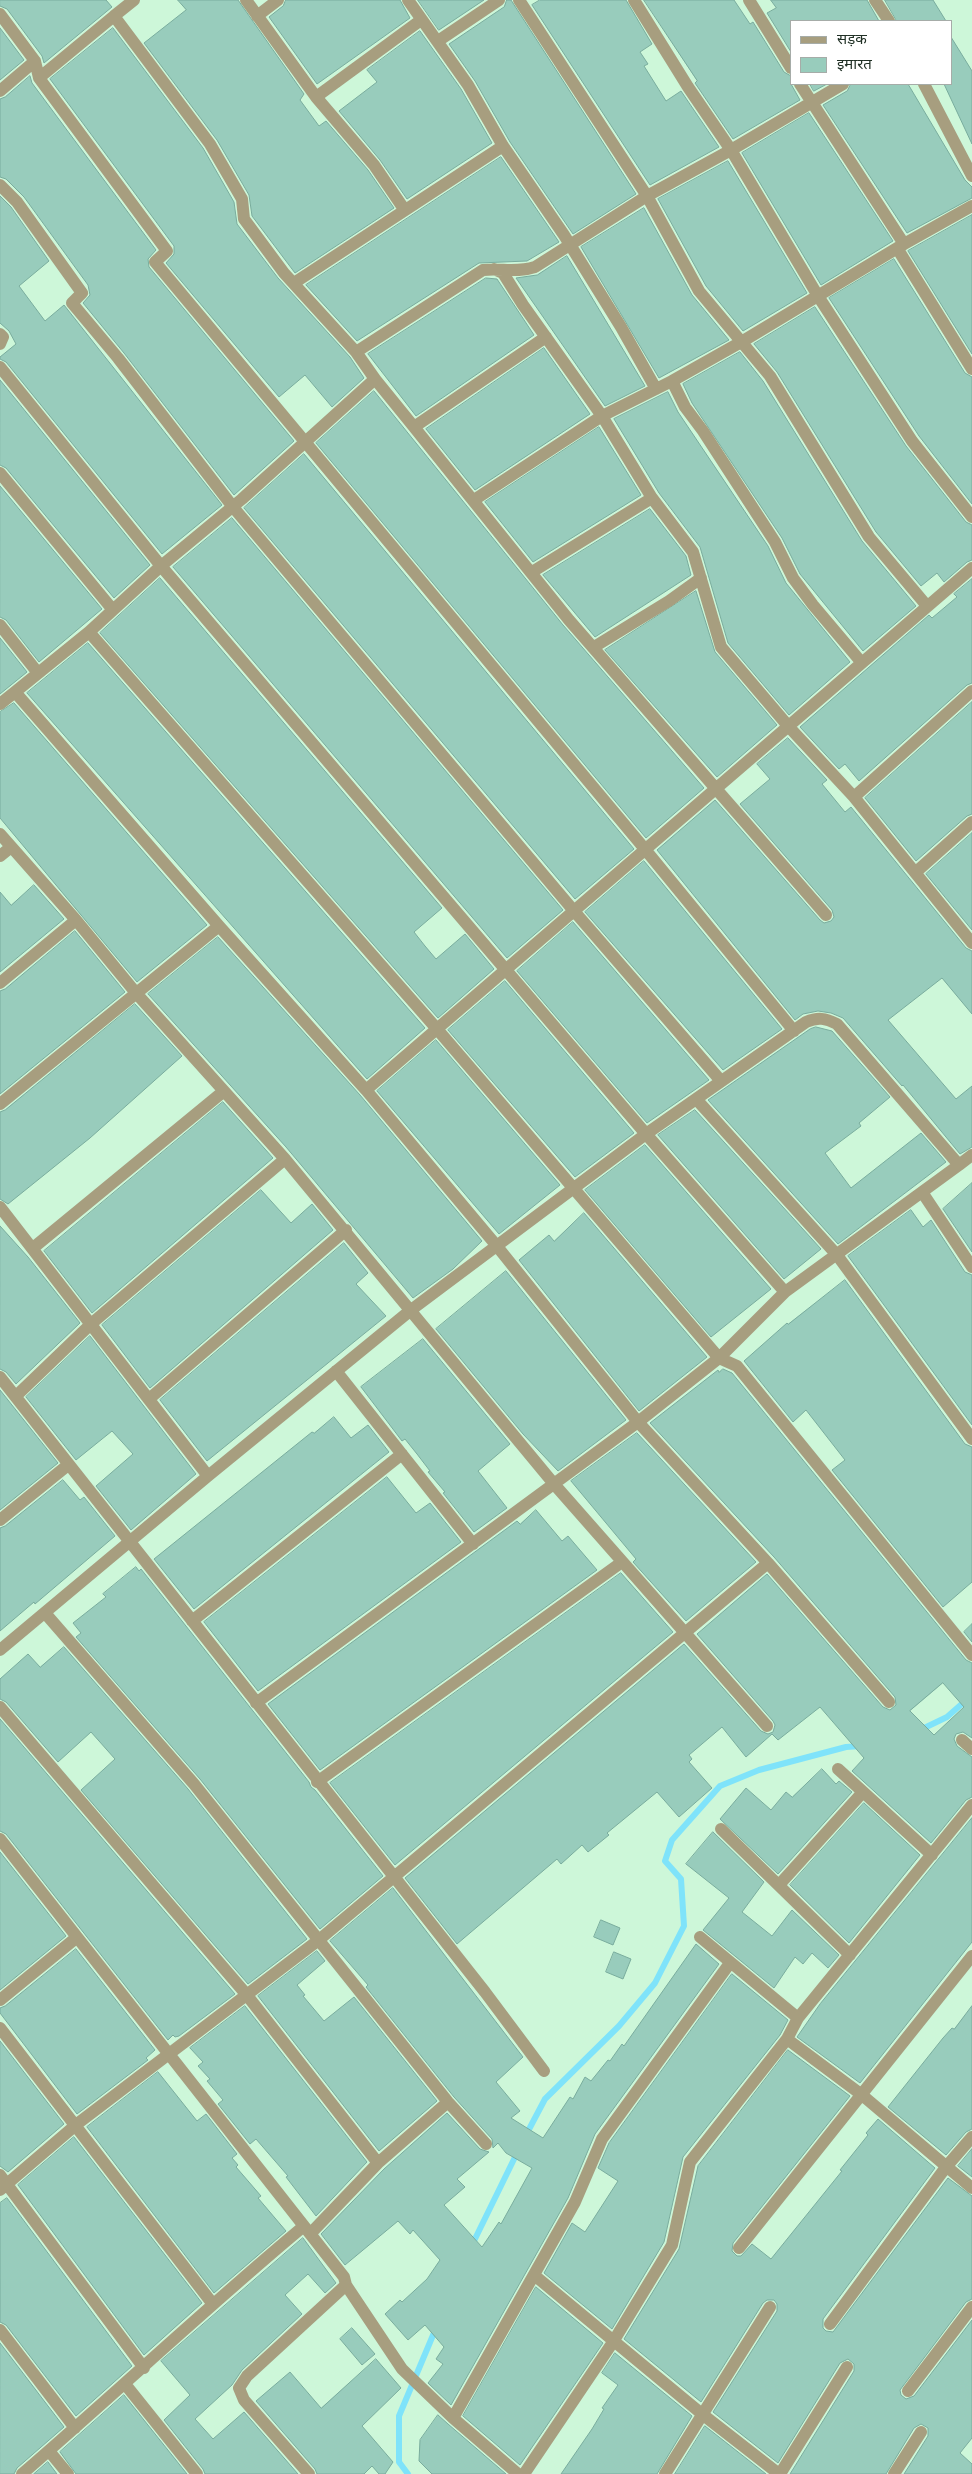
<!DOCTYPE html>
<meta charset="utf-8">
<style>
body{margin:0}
#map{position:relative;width:972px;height:2474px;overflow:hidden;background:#cdf7d9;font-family:Signika,"Noto Sans Devanagari",sans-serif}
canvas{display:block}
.legend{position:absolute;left:790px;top:20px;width:162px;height:65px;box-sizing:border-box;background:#fff;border:1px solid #a6aca8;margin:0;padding:6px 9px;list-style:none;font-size:15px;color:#203025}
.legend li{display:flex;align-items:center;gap:10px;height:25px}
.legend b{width:25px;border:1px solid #a6aca8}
</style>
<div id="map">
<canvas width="972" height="2474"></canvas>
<ul class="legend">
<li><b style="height:6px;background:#a79e7f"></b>सड़क</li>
<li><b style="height:14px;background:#98ccbc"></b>इमारत</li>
</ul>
</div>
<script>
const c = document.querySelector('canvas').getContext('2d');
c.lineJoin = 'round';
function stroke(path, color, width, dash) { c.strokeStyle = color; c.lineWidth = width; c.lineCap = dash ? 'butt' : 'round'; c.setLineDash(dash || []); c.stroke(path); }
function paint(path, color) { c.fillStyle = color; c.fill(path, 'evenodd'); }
const stream = new Path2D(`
 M920 1730 947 1717 972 1695
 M526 2135 545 2099 619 2026 655 1983 684 1926 681 1879 665 1861 672 1840 720 1786 759 1770 846 1747 861 1746
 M472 2245 518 2151
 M408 2474 399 2462V2416L436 2328`);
const building = new Path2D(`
 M0 0H106L112 7 44 63 42 56 7 9 0 6Z
 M178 0H238L304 94 300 100 319 126 326 121 368 170 394 208 295 273 252 216 249 195 217 140 144 43 186 10Z
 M286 0H400L410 18 317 84 269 17 283 6Z
 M418 0H484L439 30Z
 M507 0H511L636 194 573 234 510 142 475 81 449 44 504 7Z
 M540 0H626L652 44 640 52 648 64 644 66 666 101 681 91 719 147 650 185 532 5Z
 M644 0H734L750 24 753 22 784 72 791 76V84L800 100 733 139 695 83 697 81Z
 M771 0H867L879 21H791V52L767 13 776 8Z
 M885 0H933L946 21H897Z
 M0 28 24 60 0 80Z
 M113 28 203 148 234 202 237 224 278 278 350 357 364 378 332 407 305 375 279 397 166 263 174 254V246L50 79Z
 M420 31 461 89 492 143 407 199 380 160 339 111 377 82 367 70Z
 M951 37 972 71V144L944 84H951Z
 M30 76 32 83 156 250 148 259 149 267 294 441 234 495 124 353 83 303 90 295 88 285 24 197 6 179 0 177V99L5 97Z
 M810 84H827L814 91Z
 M851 84H908L965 180 972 187V198L907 233 823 105 847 91Z
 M809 113 893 241 821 285 742 153Z
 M501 157 559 242 527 261 479 263 357 341 306 285Z
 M728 161 807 293 743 331 706 286 658 199Z
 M0 196 11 207 49 261 19 286 45 321 64 305 222 505 162 554 6 362 0 359V357L16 344 9 331 0 323Z
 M644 208 692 295 729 340 659 378 581 247Z
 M972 215V354L908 251Z
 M567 256 645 386 605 406 516 278 537 275Z
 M894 259 965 373 972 377V504L919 436 829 298Z
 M486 278 497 279 534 335 416 416 368 354Z
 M815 307 906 446 966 522 972 525V560L967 562 944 582 937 573 921 586 876 532 777 372 754 344Z
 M544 348 590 414 475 490 426 429Z
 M740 352 763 381 862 541 916 606 863 651 800 574 782 538 692 403 683 384Z
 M0 380 150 565 114 598 6 468 0 465Z
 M374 391 563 625 704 788 646 838 316 443Z
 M668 392 678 412 768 546 786 583 850 662 789 715 728 643 700 547 659 493 614 419Z
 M599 427 641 495 533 562 485 502Z
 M304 454 634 849 575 899 244 508Z
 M0 486 102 609 39 662 6 620 0 617Z
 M650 509 686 556 691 575 595 637 543 575Z
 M232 518 563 910 507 958 173 567Z
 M160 578 442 908 414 932 425 946 436 959 465 934 494 969 438 1018 100 633Z
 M972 579V683L967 685 859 781 845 764 839 769 800 727 929 615 932 618 957 597 954 594Z
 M696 591 715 652 777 725 717 777 605 650Z
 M0 638 27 672 0 694Z
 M88 643 425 1028 367 1079 27 693Z
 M972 702V814L967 816 916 861 865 798Z
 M14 703 207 925 137 982 0 818V712Z
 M788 738 827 780 822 784 845 812 851 807 966 948 972 951V1014L942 978 888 1020 956 1099 972 1086V1147L960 1154 903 1085 902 1086 843 1018 831 1013 818 1011 803 1014 795 1020 657 850 715 800 820 920 824 923 831 921 834 917 832 910 740 804 770 779 757 764Z
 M972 833V930L926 874Z
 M644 861 782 1029 723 1070 585 912Z
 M34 885 64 919 0 972V892L11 905Z
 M573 922 709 1080 647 1123 517 971Z
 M75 931 125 992 0 1094V991L5 989Z
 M218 937 360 1095 482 1241 453 1269 413 1298 286 1147 148 994Z
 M505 981 634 1133 575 1177 448 1030Z
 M135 1004 182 1056 90 1138 8 1204 0 1199V1112L5 1110Z
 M816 1027 832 1031 890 1097 859 1123 861 1126 825 1153 851 1188 921 1133 946 1162 838 1244 708 1100 810 1029Z
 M436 1040 560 1185 499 1234 377 1091Z
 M223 1102 273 1158 92 1313 44 1251Z
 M695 1110 821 1249 784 1279 658 1135Z
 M645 1145 771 1289 711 1337 585 1190Z
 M972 1183V1252L943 1209Z
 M261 1190 291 1223 312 1204 333 1230 150 1388 102 1325Z
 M911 1210 923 1227 931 1220 965 1272 972 1275V1425L848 1256Z
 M584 1213 707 1357 639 1411 519 1260 549 1235 554 1241Z
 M0 1226 28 1257 80 1323 16 1384 6 1372 0 1369Z
 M344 1243 368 1273 356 1284 386 1316 207 1461 160 1400Z
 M506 1271 626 1420 558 1471 523 1434 436 1329Z
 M845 1280 965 1444 972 1447V1582L943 1607 832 1470 845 1460 806 1410 793 1422 744 1361 787 1323 788 1324Z
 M90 1336 196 1474 131 1530 96 1486 133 1454 112 1431 76 1460 26 1397Z
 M423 1339 510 1444 478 1471 507 1508 474 1532 443 1493 445 1492 428 1472 430 1471 417 1454 405 1439 402 1441 361 1387Z
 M723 1369 732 1373 966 1660 972 1663V1738L963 1732 956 1734 954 1739 957 1746 972 1757V1797L966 1800 931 1843 852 1771 864 1758 820 1707 778 1740 772 1734 746 1757 722 1727 689 1755 692 1759 689 1762 712 1788 679 1817 657 1792 607 1833 609 1835 588 1852 582 1845 561 1864 557 1859 457 1944 405 1878 684 1644 761 1731 768 1734 773 1732 775 1725 773 1721 697 1634 767 1574 883 1707 890 1710 896 1705 895 1697 774 1557 650 1423 718 1370 719 1372ZM943 1683 964 1707 934 1735 910 1711Z
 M0 1390 58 1463 0 1510Z
 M334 1417 351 1438 368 1425 389 1452 194 1609 154 1559 312 1432 314 1433Z
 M637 1433 756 1562 686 1621 633 1562 636 1559 571 1481Z
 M387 1477 416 1513 430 1503 461 1542 258 1691 204 1622Z
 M63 1480 80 1500 84 1497 115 1536 35 1604 34 1602 0 1631V1528L5 1526Z
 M536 1510 562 1541 568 1536 597 1570 320 1770 268 1704 517 1521 520 1524Z
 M136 1567 139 1571 141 1569 309 1782 311 1787 315 1790 383 1876 320 1929 200 1779 76 1637 81 1633 73 1623 106 1597 103 1594Z
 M621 1573 673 1632 395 1865 330 1783Z
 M972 1624V1642L964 1632Z
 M64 1647 188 1789 307 1939 248 1984 81 1790 115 1759 91 1732 58 1762 6 1702 0 1699V1679L28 1654 40 1667Z
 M0 1719 235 1994 179 2036 175 2037 173 2035 168 2040 6 1834 0 1831Z
 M822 1769 836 1784 839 1781 852 1792 778 1874 720 1819 746 1788 771 1810 786 1792 792 1797Z
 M864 1803 920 1855 849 1943 790 1885Z
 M972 1818V1942L860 2083 797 2037 820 2004Z
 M713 1832 764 1882 742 1912 772 1936 792 1910 839 1955 828 1968 812 1953 803 1964 795 1957 774 1988 703 1930 729 1898 686 1864Z
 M0 1852 66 1936 0 1990Z
 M393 1888 523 2057 496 2082 520 2111 511 2118 543 2138 570 2097 573 2099 585 2077 591 2081 608 2060 610 2061 622 2044 624 2046 696 1944 719 1964 595 2134 568 2198 451 2405 428 2383 443 2364 436 2359 444 2347 425 2325 408 2340 385 2314 400 2300 402 2302 427 2279 440 2260 413 2230 410 2234 398 2221 345 2265 321 2234 384 2169 447 2113 480 2149 489 2152 457 2179 465 2187 444 2205 482 2247 499 2222 501 2224 532 2168 506 2153 498 2143 493 2148 492 2139 454 2097 366 1987 368 1985 330 1941Z
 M601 1920 620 1928 613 1945 594 1937Z
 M76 1949 155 2050 146 2058 148 2060 77 2114 0 2013V2008L5 2006Z
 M317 1951 325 1961 297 1985 305 1995 303 1996 324 2021 354 1997 437 2101 379 2151 258 1996Z
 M614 1952 631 1959 623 1979 606 1972Z
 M732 1974 788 2020 780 2035 683 2157 664 2242 612 2329 544 2273 572 2223 585 2232 618 2181 598 2168 609 2143Z
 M245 2006 367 2162 316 2216 286 2177 288 2176 256 2139 250 2144 218 2104 223 2100 207 2081 210 2079 198 2066 203 2062 190 2048Z
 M972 2006V2129L966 2132 946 2155 888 2107 943 2038 952 2028 954 2029Z
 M0 2041 64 2124 8 2172 0 2166Z
 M788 2050 850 2096 733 2243 732 2251 737 2256H741L752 2244 771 2259 842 2171 840 2170 868 2135 866 2133 878 2119 935 2168 823 2319V2328L826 2331 833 2332 948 2178 972 2196V2299L966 2302 900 2390 901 2395 906 2399 914 2396 972 2320V2438L960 2453 972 2464V2474H904L928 2436V2428L921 2424 914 2428 886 2474H790L854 2371V2364L848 2359 840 2363 778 2463 713 2412 777 2311V2304L774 2300H767L763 2303 701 2402 624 2339 679 2249 698 2166Z
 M158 2072 197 2121 206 2114 237 2154 232 2158 238 2165 236 2167 261 2196 258 2198 286 2231 214 2293 87 2127Z
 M74 2137 202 2303 144 2355 18 2185Z
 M972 2149V2177L958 2166Z
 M7 2198 132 2366 76 2416 6 2325 0 2322V2203Z
 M303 2238 336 2283 325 2293 308 2274 285 2295 302 2314 242 2370 232 2385 195 2419 213 2439 244 2412 298 2474H205L203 2469 164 2420 190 2395 161 2361Z
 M536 2287 603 2343 520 2465 463 2416Z
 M352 2328 375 2354 362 2365 340 2339Z
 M0 2343 64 2427 17 2468 14 2474H0Z
 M615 2353 692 2416 657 2474H561L592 2429 604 2409 602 2408 618 2385 602 2373Z
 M376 2359 401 2388 362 2426 393 2462 385 2474H379L372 2466 364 2474H317L315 2469 256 2401 290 2372 321 2408Z
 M124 2395 187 2474H76L60 2452Z
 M438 2415 448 2424 506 2474H432L419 2461 420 2440Z
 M705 2426 766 2474H675Z
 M48 2462 57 2474H34Z`);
const minor = new Path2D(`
 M246 0 316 97 374 165 404 209
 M408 0 468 85 503 146 564 235 621 327 656 389
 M519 0 647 196 699 291 770 376 869 537 927 606
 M634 0 688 87 731 150 818 296 912 441 972 517
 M749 0 791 68
 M875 0 889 21
 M0 14 35 61 39 78 167 251 155 262 644 848 794 1031
 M257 16 278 0
 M438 41 499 0
 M39 78 114 16
 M800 84 904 244
 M924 84 972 176
 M0 91 35 61
 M316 97 421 20
 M0 185 17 202 82 293 72 303 118 358 233 507 574 911 721 1081
 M897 248 972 369
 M494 269 503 273 523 305 602 416 652 498 693 552 721 647 789 727 854 797 972 943
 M294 283 503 146
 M0 334 3 337 0 344
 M356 352 483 270C501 268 517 273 535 267L647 196 731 150 843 84
 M0 367 161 566 646 1134 785 1292
 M375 379 414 427 546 337
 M672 381 685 407 703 431 775 542 793 578 813 605 862 663
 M414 427 569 620 826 915
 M0 473 113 610
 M474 500 602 416 672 381 743 341 904 244 972 206
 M532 572 652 498
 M0 625 38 673
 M89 632 437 1029 719 1358 737 1366 972 1655
 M594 647 669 601 701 578
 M15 692 89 632 161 566 242 499 375 379 356 352 284 273 244 219 242 199 210 144 114 16 134 0
 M0 704 15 692 219 926 366 1090 972 568
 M854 797 972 691
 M0 834 76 920 136 993 285 1159 554 1484 767 1726
 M0 856 11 847
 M916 872 972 822
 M0 983 76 920
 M366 1090 496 1245 638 1422 768 1563 889 1702
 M697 1100 837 1255 972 1439
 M0 1104 219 926
 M922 1192 972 1267
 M0 1207 208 1476
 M33 1248 224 1091
 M336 1371 473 1544
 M0 1377 485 1992 544 2071
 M16 1396 91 1324 285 1159
 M149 1399 346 1230
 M0 1520 68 1465
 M45 1613 194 1784 448 2102 486 2144
 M192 1621 402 1454
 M0 1650 208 1476 411 1310 646 1134 806 1022C818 1017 825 1018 837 1024L959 1165 972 1155
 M256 1703 638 1422 719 1358 785 1292 959 1165
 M0 1707 246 1994 378 2163
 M962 1740 972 1749
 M838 1769 932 1855
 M317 1782 622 1562
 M721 1829 850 1955
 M0 1839 344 2277 346 2285 402 2369 453 2418 518 2474
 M779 1885 863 1792
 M700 1937 798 2018
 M0 2000 76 1938
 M0 2028 212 2303
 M787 2039 862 2095 972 2188
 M0 2175 144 2368
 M0 2190 77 2124 320 1939 768 1563
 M311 2233 378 2163 448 2102
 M739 2248 972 1956
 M534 2275 702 2414 779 2474
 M830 2324 946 2167 972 2137
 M0 2330 75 2428
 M125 2384 197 2474
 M908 2391 972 2307
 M453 2418 575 2202 602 2139 730 1963
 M49 2451 68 2474
 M22 2474C117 2392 208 2306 304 2226
 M309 2474 244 2400 239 2388 247 2376 346 2285
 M524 2474 613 2342 672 2245 690 2162 787 2039 798 2018 972 1805
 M665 2474 770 2307
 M780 2474 847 2367
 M894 2474 921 2432`);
stroke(stream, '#7fe3fa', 6);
paint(building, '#98ccbc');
stroke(building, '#79ac9d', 1);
stroke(minor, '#a79e7f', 12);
</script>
